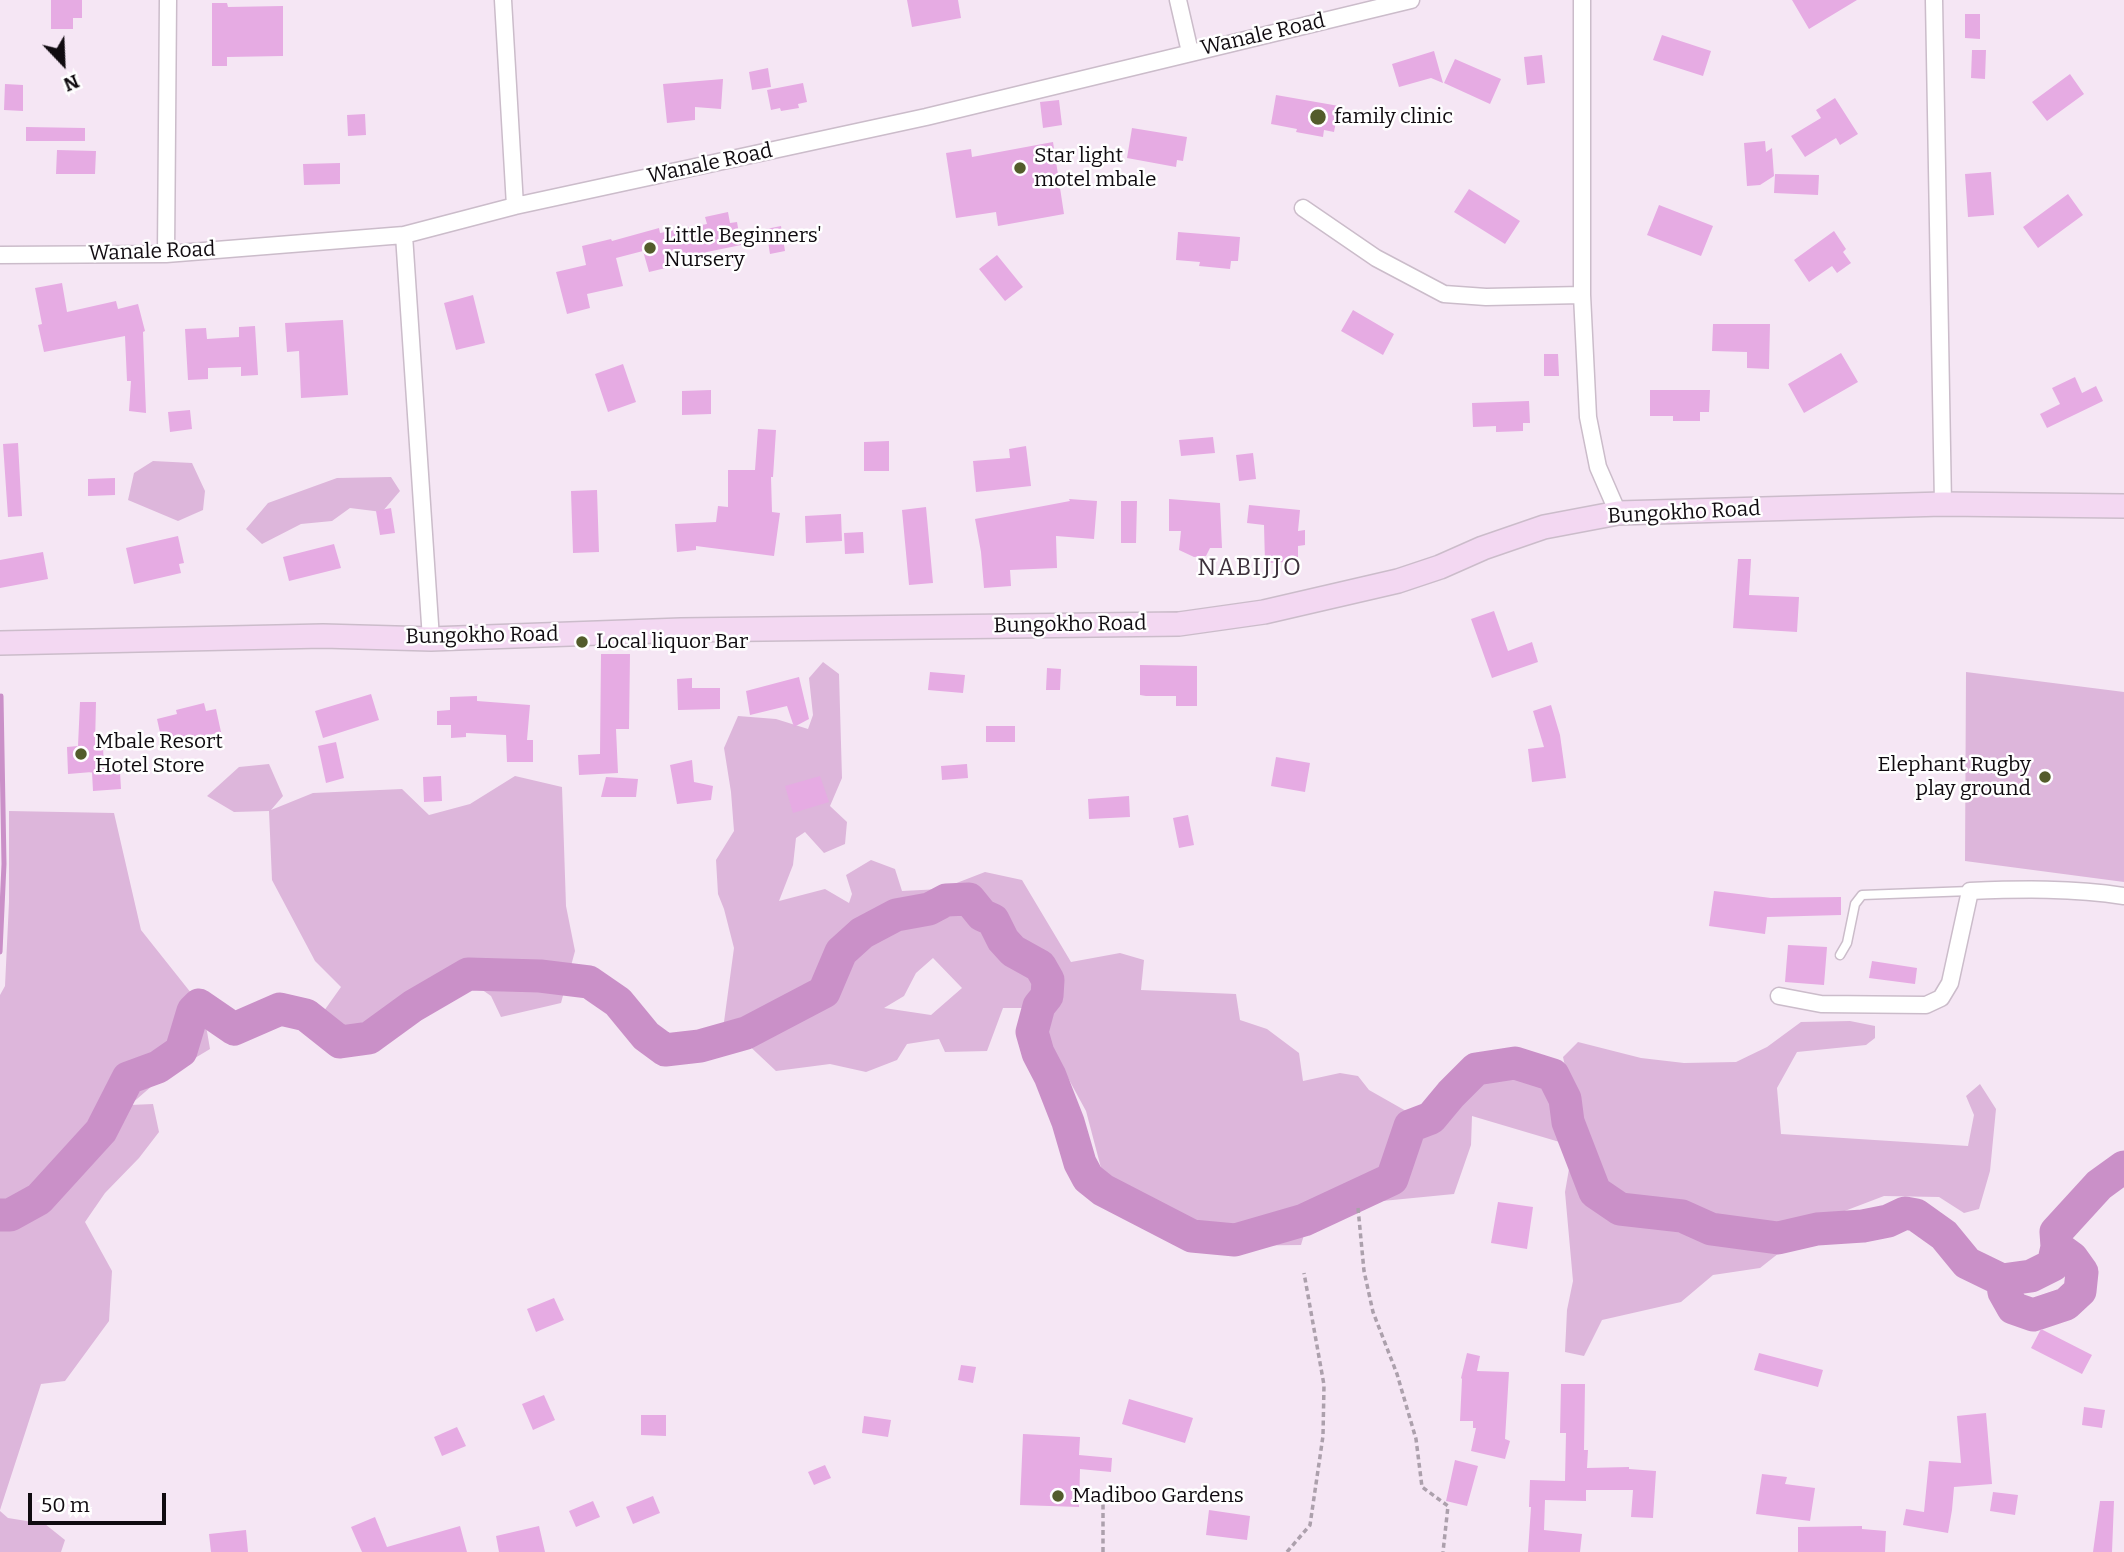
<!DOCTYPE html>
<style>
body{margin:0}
#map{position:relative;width:2124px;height:1552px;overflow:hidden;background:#f5e6f4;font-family:Bitter,serif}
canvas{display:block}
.north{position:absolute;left:28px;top:28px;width:70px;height:70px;-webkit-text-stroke:5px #fff;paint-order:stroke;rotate:157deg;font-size:19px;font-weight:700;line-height:28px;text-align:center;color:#100b10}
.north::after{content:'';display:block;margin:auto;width:24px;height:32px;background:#100b10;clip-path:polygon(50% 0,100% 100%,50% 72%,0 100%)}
.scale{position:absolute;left:28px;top:1493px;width:138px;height:32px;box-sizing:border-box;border:4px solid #100b10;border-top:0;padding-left:9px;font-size:21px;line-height:24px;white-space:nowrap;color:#100b10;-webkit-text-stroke:5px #fff;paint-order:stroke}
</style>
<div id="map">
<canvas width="2124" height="1552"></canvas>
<div class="north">N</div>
<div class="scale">50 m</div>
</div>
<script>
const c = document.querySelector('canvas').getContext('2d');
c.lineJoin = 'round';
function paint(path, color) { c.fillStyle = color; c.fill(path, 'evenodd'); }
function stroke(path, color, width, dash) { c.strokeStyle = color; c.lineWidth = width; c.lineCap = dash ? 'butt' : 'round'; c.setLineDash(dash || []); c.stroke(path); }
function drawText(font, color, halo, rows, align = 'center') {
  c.font = font + ' Bitter,serif'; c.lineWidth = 5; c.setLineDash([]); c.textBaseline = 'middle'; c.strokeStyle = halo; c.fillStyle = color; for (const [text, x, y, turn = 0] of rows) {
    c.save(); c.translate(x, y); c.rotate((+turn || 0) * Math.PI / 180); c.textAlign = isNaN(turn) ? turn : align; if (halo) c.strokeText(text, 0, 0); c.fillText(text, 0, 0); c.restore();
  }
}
const green = new Path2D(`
 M153 461 192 463 205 491 203 510 178 521 128 500 134 473Z
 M391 477 400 491 382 512 350 508 332 521 301 524 262 544 246 529 268 503 337 478Z
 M823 662 839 674 842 778 830 806 847 822 845 844 824 853 805 832 796 838 793 865 779 901 825 889 849 903 852 894 846 875 871 860 895 869 902 891 941 889 985 872 1022 880 1071 962 1120 953 1144 960 1141 990 1236 994 1240 1020 1267 1029 1299 1053 1303 1081 1340 1073 1358 1076 1369 1090 1406 1111 1431 1108C1451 1082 1467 1058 1503 1056 1515 1055 1529 1059 1541 1060L1549 1085 1576 1117 1563 1057 1578 1042 1641 1058 1684 1063 1736 1062 1767 1047 1801 1022 1850 1021 1875 1026V1038L1866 1045 1797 1052 1777 1088 1781 1134 1968 1146 1974 1115 1966 1096 1980 1084 1996 1109 1990 1171 1979 1209 1964 1213 1939 1197 1884 1196 1821 1220 1760 1268 1713 1275 1681 1302 1602 1320 1584 1356 1565 1352 1567 1310 1573 1281 1565 1192 1573 1146 1472 1116 1471 1145 1454 1194 1362 1203 1313 1204 1301 1245 1213 1246 1185 1239 1143 1220 1105 1183 1086 1111 1030 1008H1003L987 1051 945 1052 939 1039 907 1044 897 1060 866 1072 830 1064 776 1071 724 1022 734 948 724 909 718 894 716 860 734 831 731 792 724 748 738 716 776 719 808 729 813 715 809 678ZM933 958 962 988 931 1015 884 1008 904 996 916 973Z
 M1966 672 2124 692V882L1965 861Z
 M269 764 283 796 271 810 313 793 402 789 429 815 470 804 515 776 562 787 566 906 575 951 561 1003 501 1017 491 996 471 982 389 1006 349 1052 309 1032 341 987 315 961 272 880 269 811 234 812 207 796 239 767Z
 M9 811 114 813 141 930 203 1008 210 1049 160 1079 130 1105 153 1104 159 1132 139 1158 105 1193 85 1222 112 1271 109 1321 65 1381 41 1384 0 1510V995L5 986 9 902Z
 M0 1511 8 1518 45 1524 65 1540 61 1552H0Z`);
const stream = new Path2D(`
 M0 952 4 864 1 696`);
const river = new Path2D(`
 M0 1215H10L39 1199 101 1131 128 1078 158 1067 181 1051 193 1011 199 1005 234 1029 280 1009 306 1015 340 1042 369 1038 413 1006 468 974 540 976 589 982 618 1002 646 1036 665 1050 700 1046 746 1033 824 992 841 952 862 933 896 915 929 909 946 900 969 899 982 915 993 920 1003 940 1013 951 1040 966 1048 980 1047 996 1039 1006 1032 1032 1038 1053 1050 1076 1068 1122 1080 1163 1088 1178 1103 1190 1192 1236 1235 1240 1304 1220 1392 1179 1410 1126 1431 1118 1451 1094 1476 1069 1515 1063 1553 1075 1565 1099 1568 1122 1595 1192 1620 1209 1682 1216 1711 1229 1778 1238 1817 1229 1863 1226 1888 1221 1905 1213 1916 1215 1944 1235 1967 1263 2002 1280 2031 1276 2053 1265 2057 1247 2056 1232 2099 1185 2124 1167
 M2002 1280 2004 1292 2013 1308 2033 1315 2066 1304 2080 1291 2082 1272 2072 1258 2057 1247`);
const building = new Path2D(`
 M51 0H82V18H73V29H51Z
 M907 0H958L961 18 912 27Z
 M1792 0H1857L1809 29Z
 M212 3H227L228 7 283 6V56L227 57V66H212Z
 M1965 14H1980V39L1965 38Z
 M1662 35 1711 51 1703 76 1653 60Z
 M1972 50H1986L1985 79 1971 78Z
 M1434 51 1443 83 1431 78 1399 87 1392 64Z
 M1542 55 1545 83 1527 85 1524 57Z
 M1455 59 1501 79 1490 104 1444 83Z
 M768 68 771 87 752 90 749 72Z
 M2070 74 2084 94 2047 121 2032 102Z
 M723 79 721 109 695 107V120L667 123 663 84Z
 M803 83 807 102 798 104 799 108 781 111 780 108 771 110 767 90Z
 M5 84 23 85V111L4 110Z
 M1276 95 1339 106 1334 132 1324 130 1323 137 1296 132 1297 129 1271 124Z
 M1835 98 1858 134 1840 145 1836 138 1805 157 1791 136 1821 118 1816 110Z
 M1059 100 1062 125 1043 128 1040 102Z
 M365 114 366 135 348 136 347 115Z
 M26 127 85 128V141H26Z
 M1132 128 1187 137 1183 161 1177 160 1176 167 1127 158Z
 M1765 141 1766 152 1772 148 1774 176 1760 185 1747 186 1744 143Z
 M1053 142 1064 214 998 226 996 212 956 218 946 153 971 149 972 157Z
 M57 150 96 151 95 174H56Z
 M340 163V184L304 185 303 164Z
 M1991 172 1994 215 1968 217 1965 174Z
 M1775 174 1819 175 1818 195 1774 193Z
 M1469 189 1520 221 1505 244 1454 212Z
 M2068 194 2083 215 2038 248 2023 227Z
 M1659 205 1713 226 1701 256 1647 235Z
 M728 212 730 223 737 222 741 245 668 260 670 267 649 272 643 251 616 258 623 286 587 294 590 308 567 314 556 272 586 265 582 246 611 239 612 241 659 228 660 233 707 224 705 217Z
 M781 226 785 251 770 254 766 229Z
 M1834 231 1846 249 1843 252 1851 263 1837 273 1832 266 1809 282 1794 260Z
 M1178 232 1240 237 1238 261H1231L1230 269 1199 266 1200 262 1176 260Z
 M997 255 1023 287 1005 301 979 269Z
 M62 283 67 312 116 301 118 309 138 304 145 331 143 332 146 413 129 411 131 381H127L125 336 44 352 38 325 42 324 35 288Z
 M473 295 485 343 456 350 444 303Z
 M1353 310 1394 334 1383 355 1341 331Z
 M343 320 348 395 301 398 299 351 287 352 285 323Z
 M1713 324H1770L1769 369 1747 368V352L1712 351Z
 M255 326 258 375 241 376V367L208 368V379L188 380 185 329 206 328 207 339 239 337V327Z
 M1841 353 1858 382 1804 413 1788 384Z
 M1544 354H1558L1559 376H1544Z
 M623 364 636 402 608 412 595 374Z
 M2075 377 2082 393 2096 386 2103 401 2047 428 2040 414 2060 404 2052 388Z
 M711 390V414L682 415V391Z
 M1650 390H1710L1709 412H1700V421H1673V416H1650Z
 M1529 401 1530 423H1523V431L1496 432V426L1473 427 1472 403Z
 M190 410 192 429 170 432 168 412Z
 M758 429 776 430 773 477H771L772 512 780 513 774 556 696 546V550L677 552 675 524 716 522 718 506 728 507V470H755Z
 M1213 437 1215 453 1181 456 1179 440Z
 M889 441V471H864V442Z
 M18 443 22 516 8 517 3 444Z
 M1026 446 1031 486 976 492 973 461 1010 458 1009 449Z
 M1253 453 1256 479 1239 481 1236 455Z
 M115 478V495L88 496V479Z
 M597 490 599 552 573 553 571 491Z
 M1069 499 1097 501 1094 539 1056 536 1057 568 1010 570 1011 586 984 588 981 552 975 519 1070 501Z
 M1169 499 1220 503 1222 548H1210L1206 556 1194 557 1179 550 1181 531H1169Z
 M1121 501H1137L1136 543H1121Z
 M1249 505 1300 510 1298 531 1305 530V545L1298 546V557H1288V562L1265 563 1264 525 1247 523Z
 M926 507 933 583 909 585 902 510Z
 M391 508 395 533 380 535 376 511Z
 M841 514 842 541 806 543 805 516Z
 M863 532 864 553 845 554 844 533Z
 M178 536 184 563 179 564 181 573 134 584 126 548Z
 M334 544 341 568 289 581 283 557Z
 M43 552 48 579 0 588V560Z
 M1738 559H1751L1749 595 1799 597 1797 632 1733 628Z
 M1494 611 1508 651 1532 642 1538 662 1492 678 1471 619Z
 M601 654H630L629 729H616L618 773 579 775 578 755 600 754Z
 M1140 665 1197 666V706H1176V696H1146L1140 695Z
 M1047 668 1061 669 1060 690H1046Z
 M930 672 965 675 963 693 928 690Z
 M799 677 809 719 794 727 787 706 750 715 746 691Z
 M692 678V688H720V709L678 710 677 679Z
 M371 694 379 720 323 738 315 711Z
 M477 696V701L530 705 527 740H533V762H507L506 735 466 733V737L451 738V725H437V711L450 710V697Z
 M80 702H96L95 745H103L104 771 68 774 67 747 78 746Z
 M204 703 206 711 216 709 221 732 163 746 157 719 177 714 176 710Z
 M1551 705 1560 735 1566 778 1532 782 1528 749 1544 747 1533 711Z
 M986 726H1015V742H986Z
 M336 742 344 778 326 783 318 746Z
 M1276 757 1310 763 1305 792 1271 786Z
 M692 760 694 782 713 786 711 800 677 804 670 765Z
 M967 764 968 778 942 780 941 766Z
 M92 772H120L121 789 93 791Z
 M441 776 442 801 424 802 423 777Z
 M820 776 829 802 793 813 785 786Z
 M606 777 638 779 636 797H601Z
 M1129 796 1130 817 1089 819 1088 799Z
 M1188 815 1194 845 1179 848 1173 818Z
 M1714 891 1771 898 1841 897V915L1767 917 1765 934 1709 926Z
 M1788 945 1827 947 1824 985 1785 982Z
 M1872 961 1917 968 1915 984 1869 978Z
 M1498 1202 1533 1207 1527 1249 1491 1243Z
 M554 1298 564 1320 536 1332 527 1309Z
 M2041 1329 2092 1355 2082 1374 2031 1348Z
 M1467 1353 1480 1356 1477 1371 1509 1372 1505 1439 1510 1441 1505 1459 1471 1451 1476 1428H1473V1421H1460L1462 1379 1461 1378Z
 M1759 1353 1823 1370 1818 1387 1754 1370Z
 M961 1365 976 1367 973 1383 958 1380Z
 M1561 1384H1585L1584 1450H1588L1587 1468 1629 1467V1469L1656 1471 1653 1518 1631 1517 1633 1490H1586V1501L1545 1500 1544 1530 1582 1534 1580 1552H1528L1531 1507H1529L1530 1480 1565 1481 1566 1433H1560Z
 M544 1395 555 1420 533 1430 522 1404Z
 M1129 1399 1193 1418 1185 1443 1122 1424Z
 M2084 1407 2105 1410 2102 1428 2082 1425Z
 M1986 1413 1992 1484 1954 1487 1952 1510 1948 1533 1903 1525 1906 1509 1924 1512 1929 1461 1961 1463 1957 1416Z
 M641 1415H666V1436L641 1435Z
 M864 1416 891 1420 888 1437 862 1433Z
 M457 1427 466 1446 442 1456 434 1437Z
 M1023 1434 1080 1437 1079 1455 1112 1458 1111 1472 1080 1469 1079 1507 1020 1505Z
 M1455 1460 1478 1466 1467 1506 1446 1501Z
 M825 1465 831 1478 814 1485 808 1472Z
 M1762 1474 1787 1477 1785 1484 1815 1488 1810 1521 1756 1514Z
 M1993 1492 2018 1495 2015 1515 1990 1511Z
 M653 1496 660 1513 633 1524 626 1507Z
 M593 1501 600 1517 576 1527 569 1511Z
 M2100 1501H2114L2112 1552H2093Z
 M1209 1510 1250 1516 1247 1540 1206 1535Z
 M375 1517 387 1547 460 1526 467 1552H362L351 1527Z
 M539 1526 545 1552H499L496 1536Z
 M1862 1526V1529L1886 1531 1885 1552H1798V1527Z
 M246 1530 248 1552H211L209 1534Z`);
const path = new Path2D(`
 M1358 1208 1364 1271 1373 1312 1397 1374 1416 1439 1422 1487 1448 1506 1443 1552
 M1103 1552V1502
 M1287 1552 1310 1525 1323 1436 1324 1385 1304 1273`);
const lane = new Path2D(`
 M1840 955 1847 943 1855 904 1862 895 1970 891`);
const street = new Path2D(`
 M503 0 515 206
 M1178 0 1190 52
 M1582 0V295L1588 417 1598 467 1618 513
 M1934 0 1943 504
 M1303 208 1376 258 1444 294 1486 297 1582 295
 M404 235 431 639
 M166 254 168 0
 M0 255 166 254 404 235 515 206 926 117 1411 0
 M1779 996 1821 1004 1926 1005 1941 998 1950 983 1970 891C2021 889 2073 888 2124 896`);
const secondary = new Path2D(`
 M0 643 323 636 431 639 681 630 1179 624 1264 612 1398 581 1440 567 1483 548 1544 527 1618 513 1943 504 2124 506`);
const markers = [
 [1318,117,9,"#535c2b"],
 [1020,168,7,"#535c2b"],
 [650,248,7,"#535c2b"],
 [582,642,7,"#535c2b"],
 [81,754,7,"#535c2b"],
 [2045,777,7,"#535c2b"],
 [1058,1496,7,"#535c2b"]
];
const streetNames = [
 ["Wanale Road",1263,35,-13],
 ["Wanale Road",710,164,-12],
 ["Wanale Road",152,252,-2],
 ["Bungokho Road",1684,513,-3],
 ["Bungokho Road",1070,625,-1],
 ["Bungokho Road",482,636,-1]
];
const poiNames = [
 ["family clinic",1334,117],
 ["Star light",1034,156],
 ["motel mbale",1034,180],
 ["Little Beginners'",664,236],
 ["Nursery",664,260],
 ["Local liquor Bar",596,642],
 ["Mbale Resort",95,742],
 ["Hotel Store",95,766],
 ["Elephant Rugby",2031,765,"right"],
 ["play ground",2031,789,"right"],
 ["Madiboo Gardens",1072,1496]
];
const quarterNames = [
 ["NABIJJO",1250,568]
];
paint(green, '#ddb6db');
stroke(stream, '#ca90c8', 5);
stroke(river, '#ca90c8', 33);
paint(building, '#e6abe3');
stroke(lane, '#cbbcca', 11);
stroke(street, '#cbbcca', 19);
stroke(secondary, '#cbbcca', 26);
stroke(path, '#aca0ac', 3.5, [5, 3.5]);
stroke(lane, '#fff', 8);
stroke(street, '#fff', 16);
stroke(secondary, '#f3d8f2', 23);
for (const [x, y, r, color] of markers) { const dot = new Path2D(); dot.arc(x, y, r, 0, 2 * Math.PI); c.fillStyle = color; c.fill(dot); stroke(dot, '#fff', 2.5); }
drawText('21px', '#100b10', '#fff', streetNames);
drawText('21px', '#100b10', '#fff', poiNames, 'left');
c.letterSpacing = '2px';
drawText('24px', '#3e323d', '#fff', quarterNames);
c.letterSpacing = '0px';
</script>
